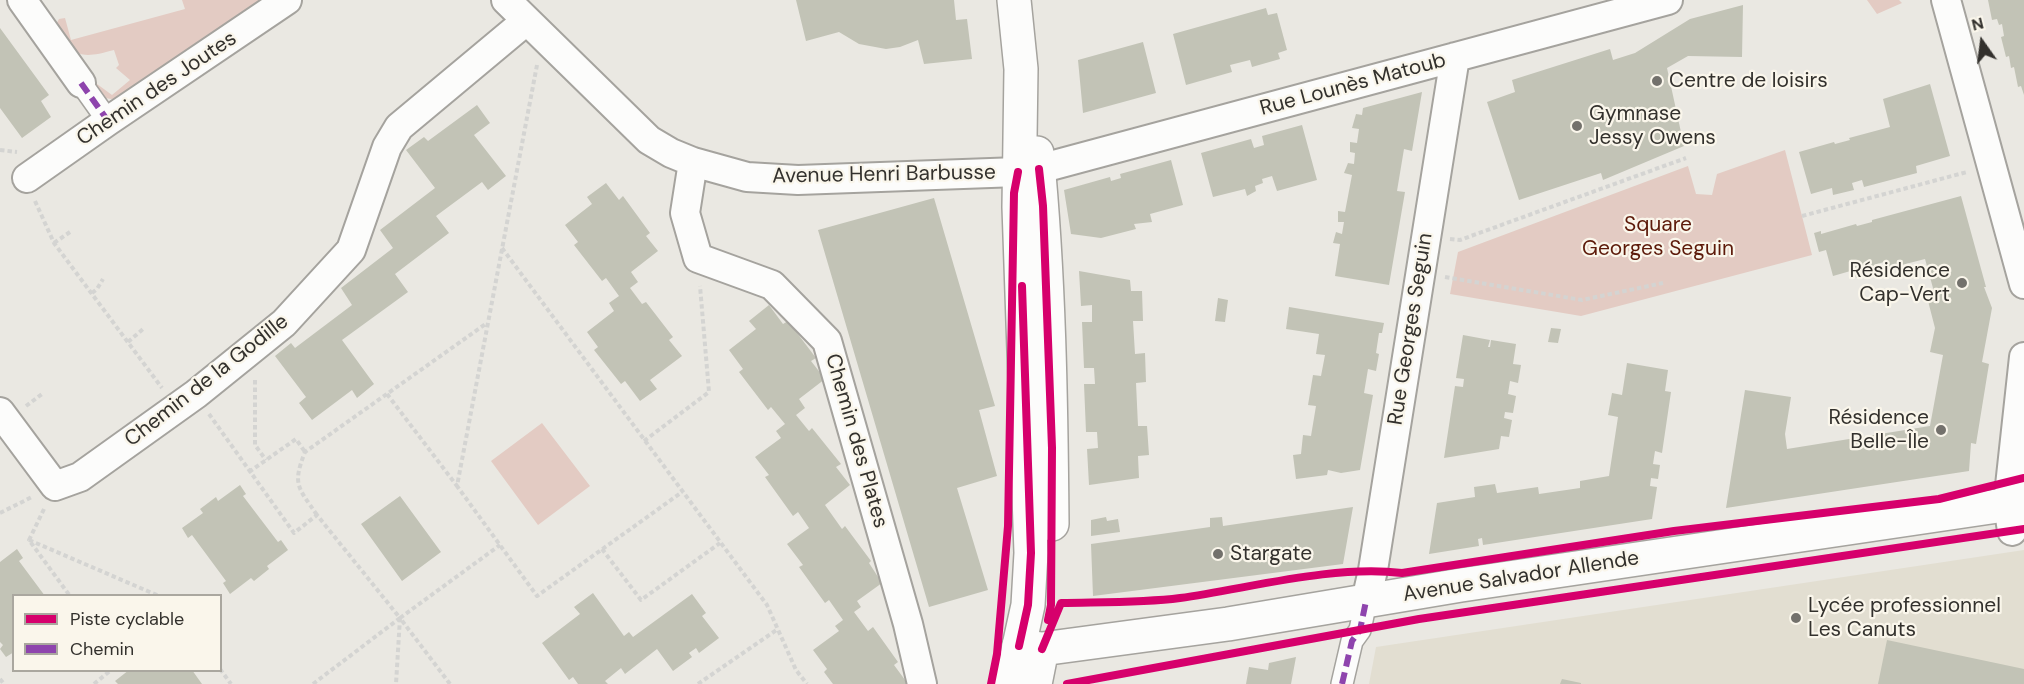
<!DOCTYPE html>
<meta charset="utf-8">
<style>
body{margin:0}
#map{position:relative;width:2024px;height:684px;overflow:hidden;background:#eae8e2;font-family:"DM Sans",sans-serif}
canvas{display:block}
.legend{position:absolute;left:12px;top:594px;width:210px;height:78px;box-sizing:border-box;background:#faf6eb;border:2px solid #aaa79f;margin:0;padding:8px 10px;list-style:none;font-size:18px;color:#33312d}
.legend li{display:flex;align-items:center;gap:12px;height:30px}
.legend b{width:30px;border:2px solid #aaa79f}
.north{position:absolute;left:1952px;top:12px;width:60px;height:60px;-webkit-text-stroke:4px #faf6eb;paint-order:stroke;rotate:346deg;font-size:16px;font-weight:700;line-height:24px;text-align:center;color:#33312d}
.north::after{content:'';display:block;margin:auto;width:21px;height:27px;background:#33312d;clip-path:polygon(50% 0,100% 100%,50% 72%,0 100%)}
</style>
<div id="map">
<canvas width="2024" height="684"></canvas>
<ul class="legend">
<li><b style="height:8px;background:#d6006c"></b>Piste cyclable</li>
<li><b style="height:8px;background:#8e44ad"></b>Chemin</li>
</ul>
<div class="north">N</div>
</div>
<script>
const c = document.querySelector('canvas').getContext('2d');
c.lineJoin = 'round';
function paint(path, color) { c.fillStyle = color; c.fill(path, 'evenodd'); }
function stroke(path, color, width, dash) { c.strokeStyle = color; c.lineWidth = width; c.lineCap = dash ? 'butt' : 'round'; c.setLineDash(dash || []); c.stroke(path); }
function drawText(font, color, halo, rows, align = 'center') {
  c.font = font + ' "DM Sans",sans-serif'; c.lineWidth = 4.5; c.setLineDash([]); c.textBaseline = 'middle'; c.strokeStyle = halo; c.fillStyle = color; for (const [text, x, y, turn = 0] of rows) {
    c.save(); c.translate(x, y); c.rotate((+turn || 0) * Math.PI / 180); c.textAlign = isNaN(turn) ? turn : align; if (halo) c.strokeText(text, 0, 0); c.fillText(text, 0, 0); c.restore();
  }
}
const built = new Path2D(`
 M2024 550V684H1369L1376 647Z`);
const green = new Path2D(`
 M182 0H261L122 97C108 102 102 97 91 88L97 84 112 95 130 80 116 68 119 65 114 50C78 60 74 56 55 26L59 19 65 18 71 40 185 9Z
 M1867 0H1899L1902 3 1877 14Z
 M1785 150 1812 255 1581 316 1450 294 1458 252 1688 166 1696 194 1712 195 1717 174Z
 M542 423 590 486 538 525 491 461Z`);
const building = new Path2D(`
 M796 0H954L956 20 967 19 972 59 924 64 918 40 900 47 886 49 859 44 839 32 806 41Z
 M1988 0H2024V95L2021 86 2018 87 2014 67 2011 68 2009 56 2006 57 2001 37 2004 36 2002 24 1999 25 1997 19 1992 20Z
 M1743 5 1742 57 1688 56 1667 68 1684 146 1603 180 1601 173 1519 200 1487 102 1515 92 1512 80 1610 49 1613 60 1635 53 1690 19Z
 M1266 8 1268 15 1277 13 1287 50 1278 53 1280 59 1252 67 1250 60 1230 65 1232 72 1186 85 1173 34Z
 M0 28 49 95 41 101 51 117 22 138 0 108Z
 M1143 42 1156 93 1083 113 1078 60Z
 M1930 84 1950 156 1916 166 1917 173 1864 187 1862 180 1852 183 1854 190 1833 195 1832 188 1811 194 1799 152 1834 142 1835 144 1850 140 1849 138 1890 127 1883 99Z
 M1422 92 1412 151 1404 149 1397 191 1405 192 1389 285 1335 276 1340 244 1333 243 1336 232 1342 234 1344 222H1338V211L1345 212 1352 175 1344 173 1348 163 1354 164 1355 153 1350 152V142L1357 143 1359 129 1352 128 1356 114 1362 115 1363 108Z
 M477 105 490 123 474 135 506 176 488 190 482 182 436 216 449 233 395 274 408 292 342 340 374 384 357 398 352 390 312 420 299 403 306 397 275 356 291 343 295 348 352 305 341 288 393 248 380 230 435 188 406 150 424 137 428 141Z
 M1302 125 1317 180 1277 191 1272 176 1262 179 1263 183 1255 186 1256 191 1247 196 1245 189 1213 197 1201 153 1251 139 1254 148 1264 145 1262 136Z
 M1171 160 1183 205 1150 214 1152 222 1134 224 1136 229 1101 238 1071 234 1064 190 1110 177 1111 181 1121 178 1120 174Z
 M606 183 619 200 623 196 650 233 646 236 658 251 631 272 638 282 630 288 642 304 646 302 673 337 669 340 682 356 650 380 657 389 640 401 625 381 621 384 594 350 598 347 587 332 614 311 609 303 619 296 606 278 602 281 574 245 578 242 565 225 592 204 587 197Z
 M1961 196 1986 287H1984L1992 308 1982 362 1989 364 1976 444 1971 443 1969 471 1726 508 1745 390 1791 397 1785 434 1787 449 1930 426 1943 355 1930 352 1935 328 1928 301 1936 299 1925 259 1886 269 1884 262 1874 265 1876 272 1856 278 1854 270 1833 276 1826 250 1819 252 1814 233 1821 231V234L1856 224 1857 226 1872 222V220Z
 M934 198 995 406 979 410 997 476 957 488 988 590 929 607 818 230Z
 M1079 271 1130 280 1131 291H1142L1143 321H1133L1135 354 1145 353 1146 382 1136 383 1138 426H1147L1149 455 1138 456 1139 478 1089 485 1087 449 1098 448 1097 432H1086L1084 384H1095L1094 368H1084L1082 322H1092V305L1081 306Z
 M1218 298 1228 300 1225 322 1215 321Z
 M769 305 783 324 788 321 816 358 811 361 825 379 799 399 805 408 796 415 809 431 812 428 841 464 836 467 850 485 825 505 842 529 845 526 871 561 869 563 882 583 857 601 861 607 854 612 868 631 873 627 898 662 894 665 908 684H833L824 672 827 669 813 650 839 631 835 626 843 620 829 600 825 603 799 567 803 565 787 544 809 528 798 512 793 516 765 477 769 475 755 457 781 438 776 431 785 424 771 407 768 410 739 372 743 369 729 350 756 329 749 321Z
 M1289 307 1384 323 1382 333H1379L1376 353 1379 354 1376 371 1368 369 1364 393 1373 395 1360 470 1341 473 1328 470 1327 475 1296 479 1293 455 1301 454 1303 435 1311 436 1316 406 1308 405 1313 375 1321 376 1325 355 1316 354 1319 334 1286 329Z
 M1551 328 1561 329 1558 343 1548 342Z
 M1463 335 1490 340 1488 347H1490L1491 340 1516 344 1513 364 1521 365 1518 383 1510 381 1508 394 1516 396 1513 413 1505 412 1504 418 1512 420 1509 437 1501 436 1499 449 1444 458 1455 386 1463 387 1464 379 1456 378Z
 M1627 363 1668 370 1665 391 1671 392 1662 453 1655 451 1653 464 1660 465 1658 479 1651 478 1650 486 1657 487 1652 519 1483 545 1482 538 1478 539 1479 546 1429 554 1437 503 1475 497 1474 487 1495 484 1497 493 1538 487 1539 494 1580 488V481L1609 476 1618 417 1608 415 1612 393 1622 395Z
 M240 485 246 494 243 496 278 542 281 540 288 550 267 566 269 569 254 581 251 578 230 594 223 583 226 581 192 535 188 538 182 528 203 513 200 509 216 497 218 501Z
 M400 496 441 552 402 581 361 524Z
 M1353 507 1343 564 1093 596 1091 544 1210 527V518L1222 517 1223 526Z
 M1106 517 1107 521 1118 519 1120 532 1091 536V520Z
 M17 549 23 558 19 561 45 596H14V652L6 657 0 649 3 645 0 642V562Z
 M593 593 624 636 629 632 633 637 692 594 706 613 702 616 719 638 699 653 696 648 689 653 692 657 673 671 657 649 625 674 621 668 605 681 608 684H578L573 677 569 680 542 643 580 614 574 607Z
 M1887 640 2024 669V684H1878Z
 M1296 657 1291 684H1246L1249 667 1268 670 1269 663Z
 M129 670H192L202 684H118L115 681Z
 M1562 679 1581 683V684H1560Z`);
const path = new Path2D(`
 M537 65 457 486 537 596 682 492
 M0 150 17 152
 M35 201 54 243 162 388
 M1802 216 1967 172
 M1450 239 1460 240 1686 158
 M54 243 70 232
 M502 248 767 605 796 670 807 684
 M1445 277 1582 300 1663 283
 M92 293 97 289 103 279
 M128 342 143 329
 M255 380V445L266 460
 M387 394 457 486
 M26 406 42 394
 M209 414 294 533 317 515 400 618 396 684
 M644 441 709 392 700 286
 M249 472 296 439 305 452
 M44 509 29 540 70 596
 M0 513 32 497
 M317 515C298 487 292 485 305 452L487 323
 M29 540 159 596
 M602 549 641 600 720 543
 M400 618 500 545
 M220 669 231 684
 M0 679 4 684
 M94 684 111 670
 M313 684 400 618 450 684
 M698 684 778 629`);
const pedestrian = new Path2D(`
 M81 83 108 121
 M1342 684 1352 641 1360 630 1366 601`);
const minor = new Path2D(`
 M22 0 81 83
 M506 0 649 140 671 153 693 162 747 177 798 180 1018 172 1039 169 1668 0
 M1946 0 2024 284
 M693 162 685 213 698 258 772 285 827 341 908 624 922 684
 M27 178 108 121 287 0
 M0 412 55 486 80 477 196 394 284 323 351 250 387 147 399 127 526 21
 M2012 531 2008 504 2024 357
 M1366 601 1373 570 1455 57`);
const tertiary = new Path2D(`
 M1014 0 1021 69 1019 207 1031 553 1028 605 1019 646
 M1037 153C1049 276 1051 401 1052 524`);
const primary = new Path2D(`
 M1011 684 1019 646 1042 649 1228 624 1461 585 2024 502
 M1035 684 1042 649`);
const quiet = new Path2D(`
 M81 83 108 121
 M1342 684 1352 641 1360 630 1366 601`);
const cycleway = new Path2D(`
 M1039 169 1043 206 1052 448 1051 605 1048 620
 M1019 646 1028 605 1031 553 1022 286
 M1042 649 1061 603C1100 602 1142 603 1180 598 1251 588 1331 565 1402 573L1674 531 1939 499 2024 478
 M991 684 997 654 1008 526 1014 193 1018 172
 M1067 684 1419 619 2024 529`);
const markers = [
 [1657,81,6,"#73716c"],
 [1577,126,6,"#73716c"],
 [1962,283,6,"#73716c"],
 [1941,430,6,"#73716c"],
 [1218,554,6,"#73716c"],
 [1796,618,6,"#73716c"]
];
const poiNames = [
 ["Centre de loisirs",1669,81],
 ["Gymnase",1589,114],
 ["Jessy Owens",1589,138],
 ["Résidence",1950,271,"right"],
 ["Cap-Vert",1950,295,"right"],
 ["Résidence",1929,418,"right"],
 ["Belle-Île",1929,442,"right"],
 ["Stargate",1230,554],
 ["Lycée professionnel",1808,606],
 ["Les Canuts",1808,630]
];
const streetNames = [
 ["Rue Lounès Matoub",1353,85,-15],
 ["Chemin des Joutes",157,89,-34],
 ["Avenue Henri Barbusse",884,175,-1],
 ["Rue Georges Seguin",1411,329,-81],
 ["Chemin de la Godille",207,381,-38],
 ["Chemin des Plates",856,441,74],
 ["Avenue Salvador Allende",1521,577,-9]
];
const parkNames = [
 ["Square",1658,225],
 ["Georges Seguin",1658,249]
];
paint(built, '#e2ded1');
paint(green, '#e3cbc3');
paint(building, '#c2c3b6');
stroke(pedestrian, '#a5a39e', 24);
stroke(minor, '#a5a39e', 32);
stroke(tertiary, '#a5a39e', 36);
stroke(primary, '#a5a39e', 36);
stroke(path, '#d4d4d2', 4, [4.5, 3]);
stroke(pedestrian, '#fcfcfb', 21);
stroke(minor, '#fcfcfb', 28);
stroke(tertiary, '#fcfcfb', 33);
stroke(primary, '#fcfcfb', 33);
stroke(quiet, '#8e44ad', 6, [12, 6]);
stroke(cycleway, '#d6006c', 8);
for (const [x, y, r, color] of markers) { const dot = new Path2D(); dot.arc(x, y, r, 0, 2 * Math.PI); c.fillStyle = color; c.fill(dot); stroke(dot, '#faf6eb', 2); }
drawText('21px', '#33312d', '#faf6eb', poiNames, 'left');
drawText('21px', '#33312d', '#faf6eb', streetNames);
drawText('21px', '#5d1a0a', '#faf6eb', parkNames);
</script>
